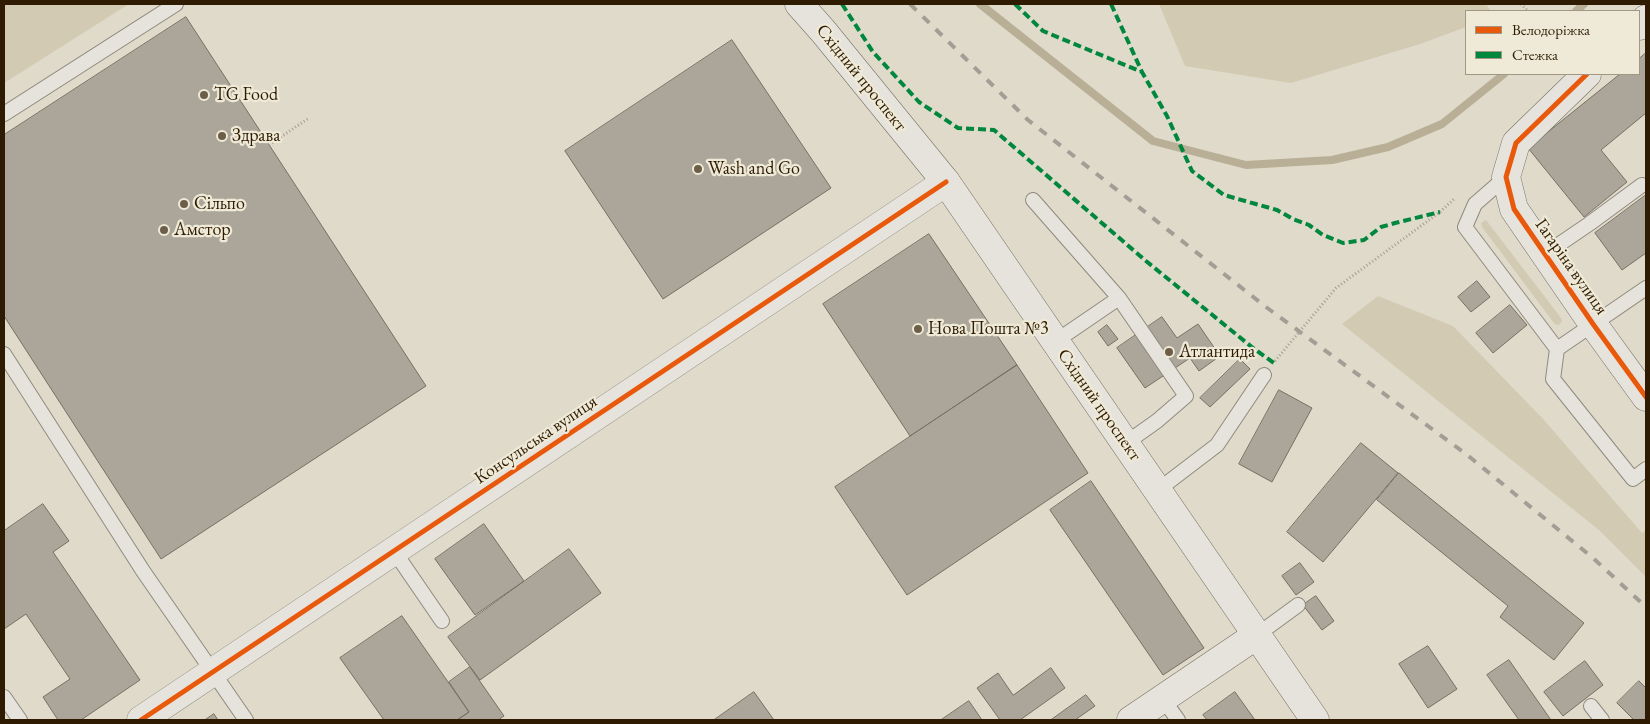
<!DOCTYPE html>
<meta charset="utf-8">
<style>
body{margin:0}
#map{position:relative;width:1650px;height:724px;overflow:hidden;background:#dfdac9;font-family:"EB Garamond",serif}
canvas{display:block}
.frame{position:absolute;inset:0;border:5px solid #2e1b02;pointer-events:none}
.legend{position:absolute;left:1465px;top:10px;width:175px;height:65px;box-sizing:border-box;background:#efead7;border:1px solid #a29782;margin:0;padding:6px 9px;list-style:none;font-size:15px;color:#2e1b02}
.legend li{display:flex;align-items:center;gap:10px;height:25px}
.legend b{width:25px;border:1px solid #a29782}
</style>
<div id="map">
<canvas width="1650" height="724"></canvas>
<div class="frame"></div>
<ul class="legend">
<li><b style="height:6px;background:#e8590c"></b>Велодоріжка</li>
<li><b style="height:6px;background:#00873e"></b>Стежка</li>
</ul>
</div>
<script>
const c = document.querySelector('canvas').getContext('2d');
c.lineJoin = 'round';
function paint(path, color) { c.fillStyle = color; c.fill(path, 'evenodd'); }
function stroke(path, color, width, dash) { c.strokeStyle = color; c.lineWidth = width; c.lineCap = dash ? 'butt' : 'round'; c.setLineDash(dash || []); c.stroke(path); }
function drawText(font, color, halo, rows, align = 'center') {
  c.font = font + ' "EB Garamond",serif'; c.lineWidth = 4.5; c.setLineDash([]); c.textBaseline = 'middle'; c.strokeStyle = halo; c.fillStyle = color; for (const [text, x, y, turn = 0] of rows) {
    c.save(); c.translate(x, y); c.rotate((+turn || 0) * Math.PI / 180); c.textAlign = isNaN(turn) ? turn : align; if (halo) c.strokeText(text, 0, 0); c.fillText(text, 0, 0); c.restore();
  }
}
const green = new Path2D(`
 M4 4H129L4 83Z
 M1159 4H1486L1491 11H1466V27L1420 44 1291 83 1185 66Z
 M1486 220 1561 318 1562 321 1560 324 1557 325 1554 323 1482 227 1481 223Z
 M1378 296 1453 326 1544 420 1642 533 1646 530V577L1599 530 1342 324Z`);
const stream = new Path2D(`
 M980 4 1153 141 1246 165 1332 160 1388 147 1442 124 1504 74
 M1576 11 1584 4`);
const building = new Path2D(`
 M186 17 426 386 161 559 4 316V135Z
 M732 40 831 188 663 299 565 151Z
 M1646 53V113L1601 150 1627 182 1584 217 1528 148 1620 74H1639V59Z
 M1646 195V253L1622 270 1595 233Z
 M929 234 1017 365 910 436 823 304Z
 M1477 281 1490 297 1471 312 1458 297Z
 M1510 305 1527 325 1493 353 1476 333Z
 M1162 317 1177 338 1198 324 1220 356 1199 371 1190 358 1145 388 1117 348Z
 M1107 325 1118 339 1108 346 1098 332Z
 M1240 359 1250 369 1210 407 1200 398Z
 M1017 365 1088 473 907 595 835 487Z
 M1279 390 1312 408 1272 482 1239 464Z
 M1361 443 1398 473 1323 562 1287 532Z
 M1399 473 1584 623 1554 660 1500 617 1508 606 1377 500Z
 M1091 481 1204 648 1163 675 1050 510Z
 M43 504 69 541 53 552 140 680 81 720H58L43 697 70 679 26 614 4 629V531Z
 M484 524 524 581 475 615 435 559Z
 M569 549 601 593 480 680 448 637Z
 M1300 563 1314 582 1296 595 1282 576Z
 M1316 596 1334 621 1322 630 1303 605Z
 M402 616 469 712 457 720H384L340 658Z
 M1428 646 1457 689 1428 708 1399 664Z
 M1509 660 1551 720H1519L1487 675Z
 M1585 661 1603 685 1563 716 1544 692Z
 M470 667 504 716 498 720H457L469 712 449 682Z
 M1051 668 1065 688 1020 720H1000L977 688 998 673 1013 695Z
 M1639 681 1646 688V720H1634L1617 703Z
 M754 692 774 720H714Z
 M1235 692 1255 720H1207L1203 715Z
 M1086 695 1095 706 1075 720H1051Z
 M969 701 982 720H941Z
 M214 714 218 720H205Z`);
const path = new Path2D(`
 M1521 4 1528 11
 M269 145 309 118
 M1275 361 1336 288 1440 212 1455 198`);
const lane = new Path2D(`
 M4 114 176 4
 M1506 177 1475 204 1465 227 1557 349 1553 379 1633 479 1646 469
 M1033 200 1119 298 1186 396 1157 421 1126 443
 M1545 254 1589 224 1642 185
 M1056 341 1119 298
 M1557 349 1646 288
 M4 354 143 571 246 720
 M1158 490 1217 445 1264 375
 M394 551 442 621
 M1257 635 1298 605
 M4 697 20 720
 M1163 699 1178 720
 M1591 706 1602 720`);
const street = new Path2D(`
 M141 720 946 182`);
const secondary = new Path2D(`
 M799 4 823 31 946 182 1315 720
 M1639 26 1646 19
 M1587 74 1516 143 1506 177 1514 209 1593 324 1646 397
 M1131 720 1257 635`);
const rail = new Path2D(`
 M910 4 1028 120 1266 307 1466 454 1593 558 1646 607`);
const quiet = new Path2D(`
 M842 4 873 52 919 102 958 128 994 130 1146 261 1253 348 1274 363
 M1015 4 1043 31 1142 72 1167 116 1192 171 1224 195 1277 210 1293 219 1309 225 1323 235 1343 243 1364 240 1381 227 1395 223 1440 212
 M1111 4 1142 72`);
const cycleway = new Path2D(`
 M1587 74 1516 143 1506 177 1514 209 1593 324 1646 397
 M141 720 946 182`);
const markers = [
 [204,95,5,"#6c5e48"],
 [222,136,5,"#6c5e48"],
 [698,169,5,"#6c5e48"],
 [184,204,5,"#6c5e48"],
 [164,230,5,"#6c5e48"],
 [918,329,5,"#6c5e48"],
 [1169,352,5,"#6c5e48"]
];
const streetNames = [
 ["Східний проспект",861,78,51],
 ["Гагаріна вулиця",1571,267,55],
 ["Східний проспект",1099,405,55],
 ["Консульська вулиця",536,440,-34]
];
const poiNames = [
 ["TG Food",214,95],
 ["Здрава",232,136],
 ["Wash and Go",708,169],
 ["Сільпо",194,204],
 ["Амстор",174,230],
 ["Нова Пошта №3",928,329],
 ["Атлантида",1179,352]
];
paint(green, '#d2cab3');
stroke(stream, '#b8af96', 8);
paint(building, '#aba699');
stroke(building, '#767063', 1);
stroke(lane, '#8f8a7e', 16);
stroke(street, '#8f8a7e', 29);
stroke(secondary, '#767063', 29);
stroke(path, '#a39e95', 3, [1, 2.5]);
stroke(lane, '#e6e3dc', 14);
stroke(street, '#e6e3dc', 28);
stroke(secondary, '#e6e3dc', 28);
stroke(rail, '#a39e95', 4, [9, 9]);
stroke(quiet, '#00873e', 4, [8, 4]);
stroke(cycleway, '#e8590c', 5);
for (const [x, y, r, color] of markers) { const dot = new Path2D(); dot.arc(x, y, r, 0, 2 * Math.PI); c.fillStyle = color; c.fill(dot); stroke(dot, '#efead7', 2); }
drawText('18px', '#2e1b02', '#efead7', streetNames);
drawText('18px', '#2e1b02', '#efead7', poiNames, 'left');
</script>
